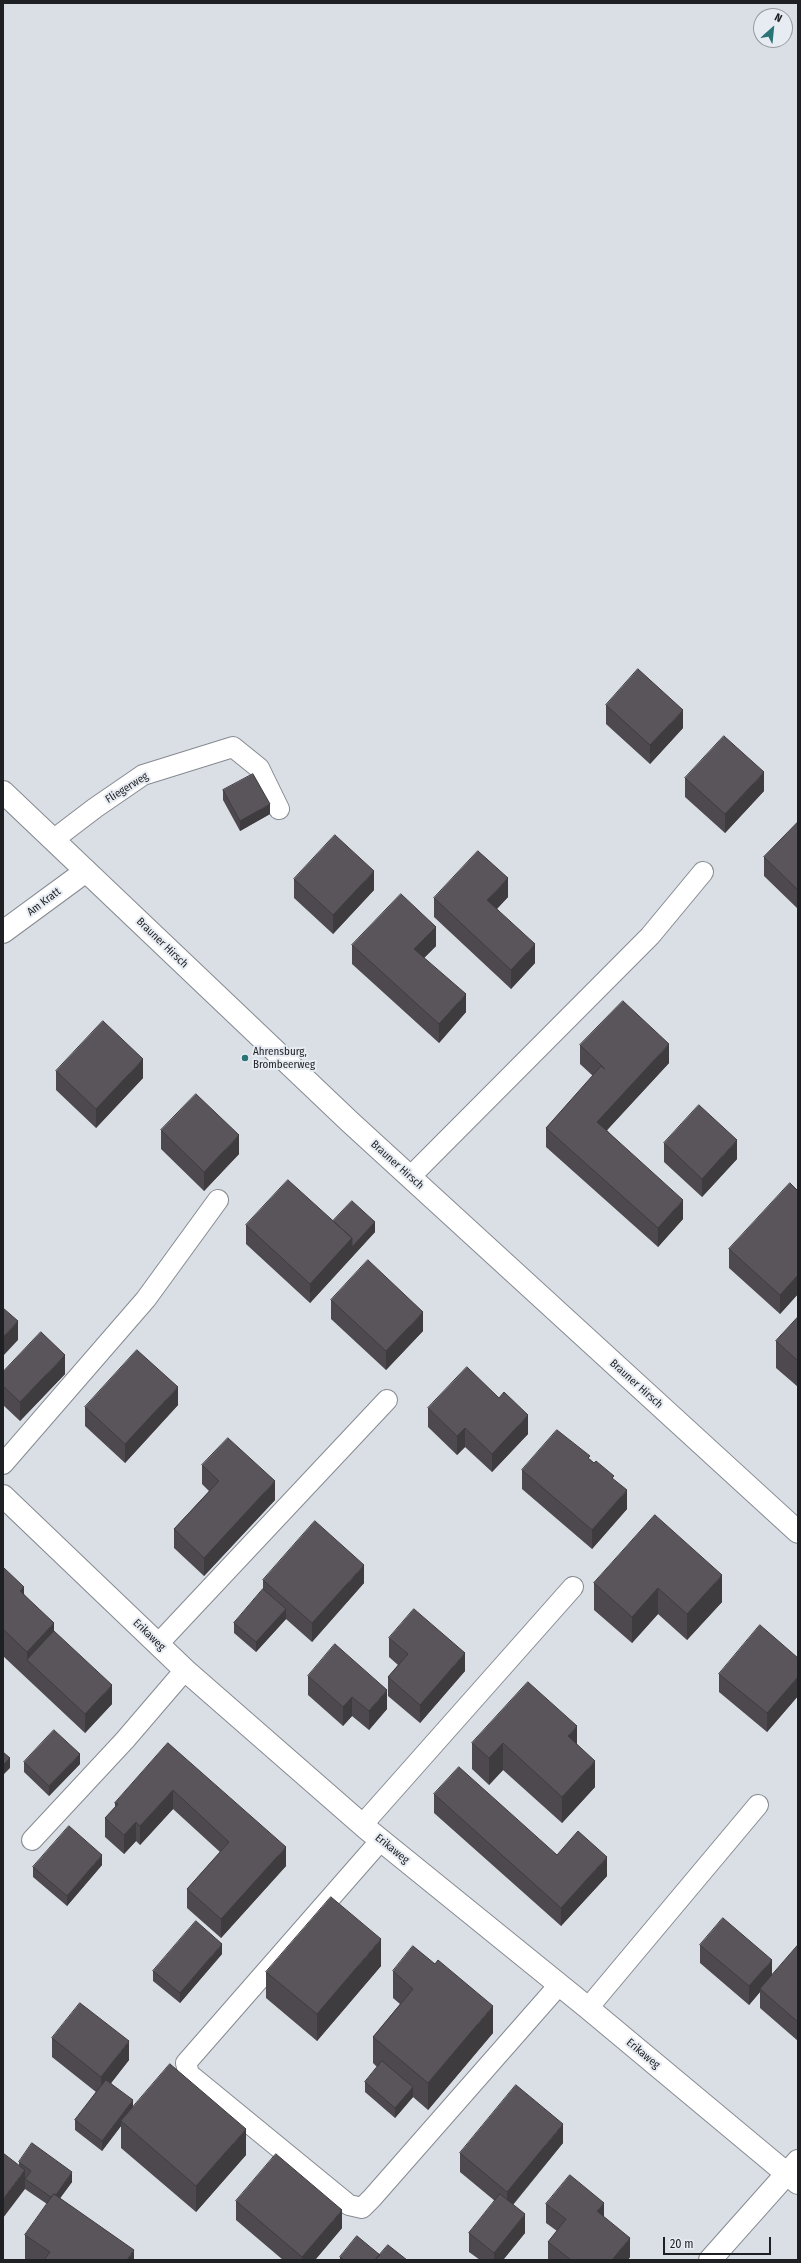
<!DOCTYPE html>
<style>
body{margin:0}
#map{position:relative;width:801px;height:2263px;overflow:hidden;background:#dadfe6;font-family:"Fira Sans Condensed",sans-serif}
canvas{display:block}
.frame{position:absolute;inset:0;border:4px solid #1f2023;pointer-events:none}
.north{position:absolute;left:753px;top:8px;width:40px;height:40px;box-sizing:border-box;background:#e7ecf3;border:1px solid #979aa0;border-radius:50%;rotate:27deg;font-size:11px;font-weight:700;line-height:16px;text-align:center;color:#1f2023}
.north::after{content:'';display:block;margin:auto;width:14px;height:18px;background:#2a7475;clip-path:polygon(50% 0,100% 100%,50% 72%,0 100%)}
.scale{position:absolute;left:663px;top:2237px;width:108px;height:18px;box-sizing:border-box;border:2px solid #1f2023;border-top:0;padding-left:5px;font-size:12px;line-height:14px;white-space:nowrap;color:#1f2023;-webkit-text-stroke:3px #e7ecf3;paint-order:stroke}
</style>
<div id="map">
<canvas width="801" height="2263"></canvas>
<div class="frame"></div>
<div class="north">N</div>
<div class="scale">20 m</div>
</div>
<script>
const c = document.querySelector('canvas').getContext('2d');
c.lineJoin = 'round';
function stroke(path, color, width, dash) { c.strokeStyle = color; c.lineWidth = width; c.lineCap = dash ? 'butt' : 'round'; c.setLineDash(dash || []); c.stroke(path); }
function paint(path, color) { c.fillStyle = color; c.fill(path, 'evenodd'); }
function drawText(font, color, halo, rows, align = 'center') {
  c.font = font + ' "Fira Sans Condensed",sans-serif'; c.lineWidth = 4; c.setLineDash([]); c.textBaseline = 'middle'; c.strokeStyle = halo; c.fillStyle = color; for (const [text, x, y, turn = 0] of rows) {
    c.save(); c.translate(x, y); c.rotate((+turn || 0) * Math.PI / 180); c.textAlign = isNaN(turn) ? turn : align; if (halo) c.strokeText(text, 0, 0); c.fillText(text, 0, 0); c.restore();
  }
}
const service = new Path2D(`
 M53 840 95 808 143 775 233 747 259 768 279 809
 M410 1177 650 936 703 872
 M3 1464 146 1299 218 1200
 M158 1644 387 1400
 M363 1824 573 1587
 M32 1840 125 1740 185 1670
 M381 1840 186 2063 189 2074 349 2205 362 2208 372 2198 559 1985
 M588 2008 758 1805`);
const minor = new Path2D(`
 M3 932 86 871
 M3 1496 185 1670 367 1829 588 2008 798 2183
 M710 2260 798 2161`);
const tertiary = new Path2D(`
 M3 792 350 1122 798 1532`);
const wall = new Path2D(`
 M606 705 683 728 650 764 606 724Z
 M685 778 764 791 725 833 685 797Z
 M223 790 270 814 240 831 223 800Z
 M798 822V909L764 876V857Z
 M294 879 374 890 333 934 294 898Z
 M508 897 497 909 535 963 511 989 434 917V898Z
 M352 945 436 946 424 958 466 1012 439 1043 352 964Z
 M580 1045 669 1063 607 1130 683 1219 658 1247 546 1147V1128L593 1076 580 1064Z
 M56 1071 143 1078 96 1128 56 1090Z
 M161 1130 239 1154 204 1191 161 1149Z
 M664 1143 737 1159 702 1197 664 1162Z
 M798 1191V1294L780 1314 729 1268V1249Z
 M333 1221 375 1232 310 1303 246 1244V1225Z
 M331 1300 423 1331 386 1370 331 1319Z
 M798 1317V1387L776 1368V1341Z
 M3 1372 65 1374 20 1421 3 1405Z
 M178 1405 125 1463 85 1426V1407Z
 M428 1408 528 1434 492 1472 465 1447 457 1455 428 1427Z
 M590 1459 627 1509 592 1549 522 1489V1470Z
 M202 1465 275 1500 204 1576 174 1548V1529L209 1491 202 1484Z
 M655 1515 722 1602 687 1640 658 1614 632 1643 594 1610V1583Z
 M3 1567 24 1594 112 1704 85 1733 3 1656Z
 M263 1580 364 1583 312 1642 286 1619 256 1652 234 1633V1623L263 1589Z
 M389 1638 465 1671 420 1723 388 1696V1677L398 1665 389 1657Z
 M798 1658V1696L767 1732 719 1692V1674Z
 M308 1676 387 1709 369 1730 352 1716 343 1726 308 1695Z
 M168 1743 286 1866 221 1938 187 1908V1889L220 1852 173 1809 140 1845 136 1841 124 1854 105 1837V1818L115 1807V1803Z
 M472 1743 577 1744 595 1787 562 1823 503 1770 489 1785 472 1769Z
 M24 1762 80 1764 49 1796 24 1772Z
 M434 1794 557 1855 607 1876 561 1926 434 1813Z
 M102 1865 67 1906 33 1877V1867Z
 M700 1945 772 1975 798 1945V2041L760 2008V1992L749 2005 700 1963Z
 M222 1954 180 2003 153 1981V1971Z
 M381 1966 317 2041 266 1998V1972Z
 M393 1971 493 2033 428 2110 413 2097 395 2118 365 2092V2082L377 2067 373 2063V2037L400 2004 393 1998Z
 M52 2038 129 2060 111 2083 133 2107 246 2155 196 2212 121 2148V2126L102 2151 75 2130V2120L96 2092 52 2057Z
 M563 2143 513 2205 525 2233 503 2260H480L469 2252V2233L495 2201 460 2172V2153Z
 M19 2162 72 2182 60 2198 134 2260H25V2235L47 2204 25 2189 19 2165Z
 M236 2201 342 2228 315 2260H283L236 2220Z
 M546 2204 604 2217 630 2257 628 2260H548V2242L557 2231 546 2223Z
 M380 2255 407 2260H340V2257Z`);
const shadedWall = new Path2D(`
 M683 710V728L650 764V745Z
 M764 772V791L725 833V814Z
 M270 804V814L240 831V821Z
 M374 871V890L333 934V915Z
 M508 878V897L487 919V900Z
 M436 927V946L414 968V949Z
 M535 944V963L511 989V970Z
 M466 994V1012L439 1043V1024Z
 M669 1044V1063L597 1141V1122Z
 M143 1059V1078L96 1128V1109Z
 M239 1135V1154L204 1191V1172Z
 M737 1140V1159L702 1197V1179Z
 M683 1200V1219L658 1247V1228Z
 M375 1222V1232L310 1303V1284L352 1238Z
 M798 1275V1294L780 1314V1295Z
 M423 1312V1331L386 1370V1351Z
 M18 1321V1340L3 1356V1337Z
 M65 1355V1374L20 1421V1402Z
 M178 1387V1405L125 1463V1444Z
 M528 1415V1434L492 1472V1454Z
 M465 1428V1447L457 1455V1436Z
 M275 1481V1500L204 1576V1558Z
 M627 1490V1509L592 1549V1530Z
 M364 1565V1583L312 1642V1623Z
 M722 1575V1602L687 1640V1614Z
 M24 1587V1613L20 1591Z
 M658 1588V1614L632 1643V1617Z
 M286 1609V1619L256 1652V1642Z
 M54 1623V1650L27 1660V1678V1652Z
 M465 1653V1671L420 1723V1705Z
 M798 1677V1696L767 1732V1713Z
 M112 1685V1704L85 1733V1714Z
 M387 1690V1709L369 1730V1711Z
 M352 1697V1716L343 1726V1707Z
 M577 1726V1752L568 1736Z
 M503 1743V1770L489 1785V1758Z
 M80 1754V1764L49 1796V1786Z
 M10 1758V1768L3 1775V1765Z
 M595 1761V1787L562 1823V1797Z
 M173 1790V1809L140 1845V1826Z
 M136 1822V1841L124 1854V1835Z
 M286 1847V1866L221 1938V1919Z
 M102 1855V1865L67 1906V1896Z
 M607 1857V1876L561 1926V1908Z
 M381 1939V1966L317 2041V2014Z
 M222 1944V1954L180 2003V1993Z
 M772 1960V1979L760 1989V1992L749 2005V1986Z
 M493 2006V2033L428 2110V2083Z
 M129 2041V2060L101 2096V2077Z
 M413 2087V2097L395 2118V2108Z
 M133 2100V2110L121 2121V2126L102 2151V2141Z
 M563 2124V2143L507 2211V2192Z
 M246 2129V2155L196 2212V2186Z
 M25 2170V2189L3 2218V2199Z
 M72 2172V2182L53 2208V2198Z
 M604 2203V2222L597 2211Z
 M342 2210V2228L315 2260H302V2257Z
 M525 2214V2233L503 2260H494V2253Z
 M630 2238V2257L628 2260H612Z
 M134 2250V2260H127Z`);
const building = new Path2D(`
 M638 669 683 710 650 745 606 705Z
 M724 736 764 772 725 814 685 778Z
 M253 774 270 804 240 821 223 790Z
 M798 822V890L764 857Z
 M335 835 374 871 333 915 294 879Z
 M478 851 508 878 487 900 535 944 511 970 434 898Z
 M401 894 436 927 414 949 466 994 439 1024 352 945Z
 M623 1001 669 1044 597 1122 683 1200 658 1228 546 1128 601 1066 605 1069 580 1045Z
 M103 1021 143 1059 96 1109 56 1071Z
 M196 1094 239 1135 204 1172 161 1130Z
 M699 1105 737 1140 702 1179 664 1143Z
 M288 1180 352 1238 310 1284 246 1225Z
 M790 1183 798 1191V1275L780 1295 729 1249Z
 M352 1201 375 1222 352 1247V1238L333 1221Z
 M368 1260 423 1312 386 1351 331 1300Z
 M3 1308 18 1321 3 1337Z
 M798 1317V1361L776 1341Z
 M41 1332 65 1355 20 1402 3 1386V1372Z
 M137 1350 178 1387 125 1444 85 1407Z
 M467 1367 499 1398 504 1392 528 1415 492 1454 465 1428 457 1436 428 1408Z
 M557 1430 590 1456 588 1458 594 1463 596 1461 614 1476 612 1478 627 1490 592 1530 522 1470Z
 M228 1438 275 1481 204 1558 174 1529 219 1481 202 1465Z
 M655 1515 722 1575 687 1614 658 1588 632 1617 594 1583Z
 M315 1521 364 1565 312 1623 263 1580Z
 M3 1567 24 1587 20 1591 54 1623 27 1652 3 1629Z
 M263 1589 286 1609 256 1642 234 1623Z
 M414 1609 465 1653 420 1705 388 1677 408 1654 389 1638Z
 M760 1625 798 1658V1677L767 1713 719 1674Z
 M54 1631 112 1685 85 1714 27 1660Z
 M335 1644 387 1690 369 1711 352 1697 343 1707 308 1676Z
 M528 1682 577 1726 568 1736 595 1761 562 1797 503 1743 489 1758 472 1743Z
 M54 1730 80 1754 49 1786 24 1762Z
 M168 1743 286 1847 221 1919 187 1889 229 1842 173 1790 140 1826 136 1822 124 1835 105 1818 118 1804 115 1803Z
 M3 1752 10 1758 3 1765Z
 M459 1767 557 1855 578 1831 607 1857 561 1908 434 1794Z
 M69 1826 102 1855 67 1896 33 1867Z
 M331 1897 381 1939 317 2014 266 1972Z
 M723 1918 772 1960 749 1986 700 1945Z
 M196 1921 222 1944 180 1993 153 1971Z
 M798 1945V2022L760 1989Z
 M413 1946 435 1964 438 1960 493 2006 428 2083 373 2037 413 1989 393 1971Z
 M80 2003 129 2041 101 2077 52 2038Z
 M382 2061 413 2087 395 2108 365 2082Z
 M170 2064 246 2129 196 2186 121 2121Z
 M106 2080 133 2100 102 2141 75 2120Z
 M516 2085 563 2124 507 2192 460 2153Z
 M32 2143 72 2172 56 2195 54 2194 51 2197 25 2179 31 2171 19 2162Z
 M3 2153 25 2170 3 2199Z
 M276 2154 342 2210 302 2257 236 2201Z
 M570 2175 604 2203 597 2211 630 2238 612 2260H571L548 2242 566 2219 546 2204Z
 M54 2194 134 2250 127 2260H44L50 2252 25 2235Z
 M500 2194 525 2214 494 2253 469 2233Z
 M357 2236 380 2255 375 2260H344L340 2257Z
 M388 2245 407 2260H375Z`);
const markers = [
 [245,1058,4,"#2a7475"]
];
const streetNames = [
 ["Fliegerweg",127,788,-32],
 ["Am Kratt",44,902,-37],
 ["Brauner Hirsch",162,943,44],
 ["Brauner Hirsch",397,1165,42],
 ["Brauner Hirsch",636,1384,42],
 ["Erikaweg",149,1635,44],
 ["Erikaweg",392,1849,39],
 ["Erikaweg",643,2054,40]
];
const poiNames = [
 ["Ahrensburg,",253,1052],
 ["Brombeerweg",253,1065]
];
stroke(service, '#868a91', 22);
stroke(minor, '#868a91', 24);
stroke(tertiary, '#868a91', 24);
stroke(service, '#fff', 20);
stroke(minor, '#fff', 22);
stroke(tertiary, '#fff', 22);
paint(wall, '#4d494e');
paint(shadedWall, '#3f3c40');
paint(building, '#5a555b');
stroke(building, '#3f3c40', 1);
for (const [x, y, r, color] of markers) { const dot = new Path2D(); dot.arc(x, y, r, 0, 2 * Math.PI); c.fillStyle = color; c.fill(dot); stroke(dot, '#e7ecf3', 1.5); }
drawText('11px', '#1f2023', '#e7ecf3', streetNames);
drawText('11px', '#1f2023', '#e7ecf3', poiNames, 'left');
</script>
